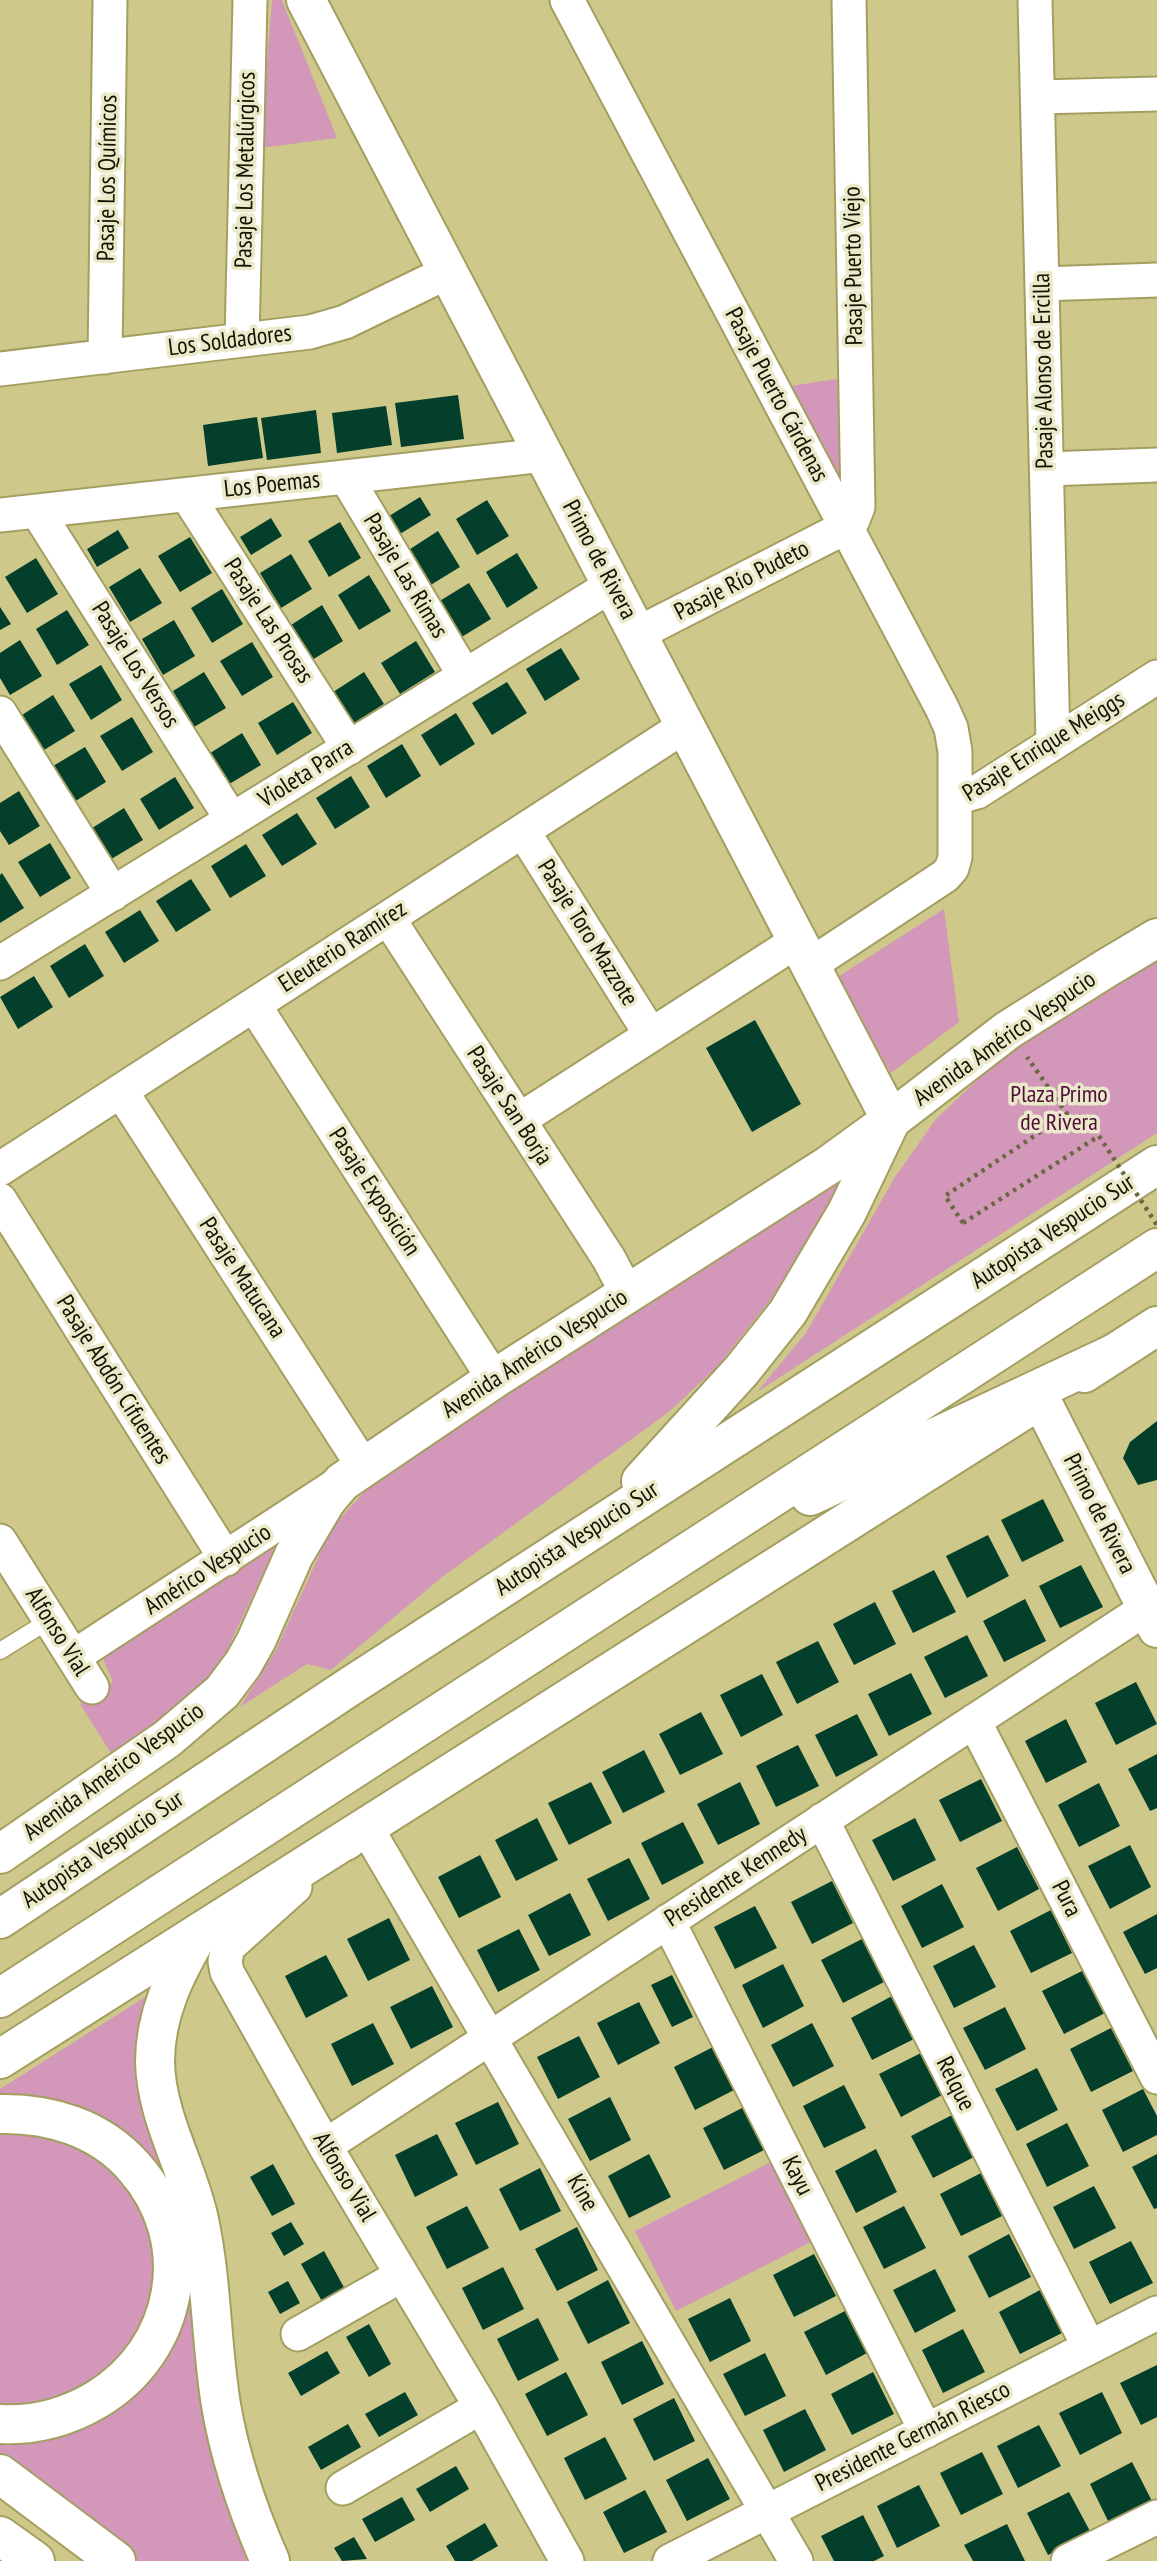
<!DOCTYPE html>
<meta charset="utf-8">
<style>
body{margin:0}
canvas{display:block;background:#cec98a}
</style>
<canvas width="1157" height="2561"></canvas>
<script>
const c = document.querySelector('canvas').getContext('2d');
c.lineJoin = 'round';
function paint(path, color) { c.fillStyle = color; c.fill(path, 'evenodd'); }
function stroke(path, color, width, dash) { c.strokeStyle = color; c.lineWidth = width; c.lineCap = dash ? 'butt' : 'round'; c.setLineDash(dash || []); c.stroke(path); }
function drawText(font, color, halo, rows, align = 'center') {
  c.font = font + ' "PT Sans Narrow",sans-serif'; c.lineWidth = 7; c.setLineDash([]); c.textBaseline = 'middle'; c.strokeStyle = halo; c.fillStyle = color; for (const [text, x, y, turn = 0] of rows) {
    c.save(); c.translate(x, y); c.rotate((+turn || 0) * Math.PI / 180); c.textAlign = isNaN(turn) ? turn : align; if (halo) c.strokeText(text, 0, 0); c.fillText(text, 0, 0); c.restore();
  }
}
const green = new Path2D(`
 M272 0H282L337 138 260 148Z
 M843 378 846 510 784 387Z
 M944 909 959 1022 891 1073 836 978Z
 M1157 961V1133L757 1392 806 1333 895 1177 936 1119 1006 1053Z
 M874 1151 819 1238 718 1366 670 1411 441 1578 331 1670 307 1664 240 1707 276 1650 332 1527 369 1487Z
 M284 1529 222 1661 166 1722 112 1755 80 1704 113 1682 101 1654Z
 M153 1992 165 2150 253 2561H139L0 2456V2440C60 2443 110 2428 148 2380L169 2195 0 2096V2089Z
 M0 2131 78 2140 140 2198 159 2264 146 2334 83 2395 0 2409Z
 M775 2160 815 2240 676 2311 635 2231Z`);
const building = new Path2D(`
 M458 395 464 439 401 447 395 403Z
 M386 406 392 445 337 453 332 413Z
 M316 410 321 453 267 460 261 418Z
 M257 417 263 458 208 466 203 425Z
 M420 497 431 515 400 534 389 516Z
 M487 500 509 536 477 555 456 519Z
 M271 518 282 536 251 555 240 537Z
 M340 522 361 558 329 577 308 541Z
 M118 530 129 548 97 567 87 549Z
 M438 531 460 567 429 586 407 551Z
 M190 537 212 573 180 592 158 556Z
 M517 553 538 588 507 608 486 572Z
 M291 554 312 589 281 608 260 573Z
 M36 558 58 594 27 613 5 577Z
 M140 568 162 603 130 622 109 587Z
 M369 575 391 611 359 630 338 595Z
 M469 583 491 619 460 638 438 602Z
 M222 589 243 624 212 643 191 608Z
 M322 605 343 641 312 660 291 625Z
 M0 607 11 624 0 630Z
 M67 610 89 645 57 665 36 629Z
 M174 620 195 656 163 675 142 639Z
 M20 640 42 676 10 695 0 678V653Z
 M416 641 435 672 400 694 381 663Z
 M252 642 273 677 242 696 220 661Z
 M561 648 580 679 545 701 526 669Z
 M101 665 122 700 91 720 69 684Z
 M204 672 226 708 194 727 173 691Z
 M364 672 384 704 349 726 330 694Z
 M507 682 527 713 492 735 472 703Z
 M53 695 75 731 44 750 22 715Z
 M293 702 312 733 277 755 258 723Z
 M456 713 475 744 440 766 421 735Z
 M132 717 153 752 122 771 100 736Z
 M242 733 261 765 226 786 207 755Z
 M402 744 421 776 386 798 367 766Z
 M85 747 106 782 74 802 53 766Z
 M351 776 370 807 335 829 316 798Z
 M175 777 194 808 159 830 140 799Z
 M19 791 40 826 9 845 0 831V803Z
 M124 808 143 840 108 861 89 830Z
 M297 813 317 844 282 866 262 835Z
 M50 843 71 878 40 897 18 862Z
 M246 844 266 876 230 898 211 866Z
 M2 873 24 908 0 923V875Z
 M191 879 211 910 176 932 156 901Z
 M140 910 159 941 124 963 105 932Z
 M85 944 104 976 69 998 50 966Z
 M34 976 53 1007 18 1029 0 997Z
 M755 1020 801 1104 752 1132 706 1048Z
 M1157 1421V1480L1138 1485 1123 1458 1130 1442Z
 M1043 1499 1064 1541 1022 1562 1001 1520Z
 M988 1535 1009 1576 967 1598 946 1556Z
 M1081 1565 1103 1607 1060 1628 1039 1586Z
 M934 1570 956 1612 913 1633 892 1591Z
 M1025 1599 1046 1641 1004 1662 983 1621Z
 M875 1602 896 1644 854 1665 833 1624Z
 M967 1635 988 1676 945 1698 924 1657Z
 M818 1641 839 1682 797 1704 776 1662Z
 M911 1673 932 1714 889 1736 868 1694Z
 M762 1674 783 1715 741 1737 720 1695Z
 M1136 1682 1157 1724 1116 1745 1095 1703Z
 M701 1712 723 1754 680 1775 659 1734Z
 M857 1714 878 1755 836 1777 815 1735Z
 M1066 1719 1087 1762 1046 1783 1025 1741Z
 M798 1745 819 1786 776 1807 756 1766Z
 M644 1750 665 1792 623 1813 602 1772Z
 M1157 1754V1808L1150 1811 1128 1769Z
 M981 1779 1002 1821 960 1842 939 1800Z
 M591 1782 612 1823 569 1845 548 1803Z
 M740 1782 760 1824 718 1845 697 1804Z
 M1099 1783 1120 1826 1079 1847 1058 1805Z
 M537 1818 558 1860 516 1881 495 1840Z
 M915 1818 936 1860 893 1881 872 1840Z
 M683 1822 704 1863 662 1885 641 1843Z
 M1130 1845 1151 1887 1110 1909 1088 1866Z
 M1017 1847 1039 1889 998 1911 976 1868Z
 M480 1855 501 1897 459 1918 438 1877Z
 M629 1858 650 1899 608 1921 587 1879Z
 M832 1881 853 1923 812 1944 791 1902Z
 M942 1884 964 1927 922 1948 901 1906Z
 M570 1893 591 1935 549 1956 528 1915Z
 M755 1906 777 1948 735 1969 714 1927Z
 M1051 1910 1072 1953 1031 1973 1010 1931Z
 M1157 1914V1968L1145 1974 1123 1932Z
 M389 1918 410 1960 368 1981 347 1939Z
 M519 1929 540 1970 498 1992 477 1950Z
 M862 1939 884 1982 843 2003 821 1960Z
 M974 1945 996 1987 954 2008 933 1966Z
 M326 1955 348 1996 306 2018 285 1976Z
 M783 1964 804 2006 763 2028 742 1985Z
 M1084 1970 1105 2013 1064 2034 1042 1991Z
 M672 1975 693 2017 672 2027 651 1985Z
 M432 1986 453 2027 411 2049 390 2007Z
 M892 1996 914 2039 872 2060 851 2018Z
 M639 2002 660 2043 618 2065 597 2023Z
 M1005 2007 1026 2049 985 2070 963 2028Z
 M373 2023 394 2064 352 2086 331 2044Z
 M812 2023 834 2066 793 2087 771 2045Z
 M1111 2028 1133 2071 1091 2092 1070 2049Z
 M579 2036 600 2077 558 2099 537 2057Z
 M715 2046 736 2089 695 2110 674 2067Z
 M921 2053 942 2095 901 2117 879 2074Z
 M1037 2068 1058 2110 1017 2131 995 2089Z
 M844 2085 866 2128 824 2148 803 2106Z
 M1143 2089 1157 2116V2135L1123 2152 1102 2110Z
 M610 2097 631 2140 590 2161 568 2119Z
 M498 2102 519 2144 476 2165 455 2123Z
 M744 2107 766 2149 724 2170 703 2128Z
 M952 2115 974 2157 933 2178 911 2136Z
 M1067 2123 1089 2166 1047 2187 1026 2144Z
 M437 2134 458 2175 415 2197 395 2155Z
 M876 2149 897 2192 856 2213 835 2171Z
 M649 2154 671 2197 629 2218 608 2176Z
 M1157 2154V2208L1154 2209 1132 2167Z
 M273 2164 295 2204 272 2216 250 2177Z
 M540 2168 561 2211 520 2231 499 2189Z
 M981 2173 1002 2216 961 2236 940 2194Z
 M1094 2186 1116 2228 1074 2249 1053 2207Z
 M467 2206 489 2248 447 2269 426 2227Z
 M904 2206 926 2248 884 2269 863 2227Z
 M291 2222 304 2244 284 2256 271 2233Z
 M577 2227 598 2270 557 2291 535 2249Z
 M1009 2234 1031 2277 989 2298 968 2256Z
 M1131 2241 1153 2283 1110 2304 1089 2262Z
 M324 2251 346 2291 323 2303 301 2264Z
 M814 2254 836 2296 794 2317 773 2275Z
 M503 2267 524 2309 483 2330 462 2288Z
 M935 2269 956 2311 915 2333 893 2290Z
 M608 2280 630 2323 588 2344 567 2302Z
 M288 2281 300 2303 280 2314 268 2292Z
 M1040 2290 1062 2333 1020 2354 999 2312Z
 M730 2298 751 2341 710 2362 688 2319Z
 M845 2311 867 2353 826 2375 804 2332Z
 M538 2318 559 2360 518 2381 497 2339Z
 M369 2324 391 2364 369 2377 346 2337Z
 M963 2329 985 2372 943 2393 922 2350Z
 M642 2341 664 2384 622 2405 601 2362Z
 M327 2351 340 2373 301 2396 288 2373Z
 M765 2353 786 2396 745 2416 723 2374Z
 M1157 2365V2417L1141 2425 1120 2383Z
 M566 2372 588 2415 547 2436 525 2394Z
 M873 2372 894 2414 852 2435 831 2394Z
 M405 2392 418 2415 379 2437 365 2414Z
 M1102 2392 1122 2433 1080 2455 1059 2413Z
 M674 2398 695 2441 654 2461 633 2419Z
 M805 2409 826 2450 784 2472 763 2430Z
 M348 2424 361 2447 321 2470 308 2447Z
 M1039 2425 1061 2466 1018 2488 997 2446Z
 M605 2437 627 2479 585 2500 564 2458Z
 M982 2452 1003 2494 961 2515 940 2473Z
 M708 2458 730 2499 687 2521 666 2480Z
 M1132 2462 1153 2503 1110 2525 1090 2484Z
 M456 2466 469 2489 430 2512 416 2489Z
 M919 2485 940 2526 897 2548 877 2506Z
 M645 2490 667 2532 624 2553 603 2512Z
 M1069 2492 1091 2533 1048 2555 1027 2513Z
 M402 2497 415 2520 375 2542 362 2519Z
 M863 2515 884 2556 874 2561H834L821 2536Z
 M485 2523 498 2546 472 2561H455L446 2546Z
 M1007 2524 1025 2561H973L964 2545Z
 M354 2537 367 2559 342 2561 334 2548Z`);
const path = new Path2D(`
 M963 1223 945 1196 1067 1114 1027 1057`);
const lane = new Path2D(`
 M0 1651 50 1620`);
const street = new Path2D(`
 M567 0 942 708 951 728 955 751V857L952 868 945 876 810 965
 M1035 0 1053 742
 M1038 97 1157 94
 M1042 284 1157 280
 M242 340 250 0
 M105 357 110 0
 M0 369 310 332 345 322 448 272
 M1047 469 1157 465
 M346 477 465 676
 M187 495 349 748
 M37 511 232 820
 M0 515 544 455
 M637 634 846 527 852 522 858 507 849 0
 M0 713 113 894
 M956 798 977 792 1157 677
 M523 831 651 1035
 M388 918 609 1259 628 1295
 M0 963 612 585
 M254 1005 494 1379
 M121 1091 363 1466
 M519 1120 797 941
 M0 1169 685 726
 M0 1200 226 1559
 M0 1541 92 1687
 M73 1657 335 1486
 M974 1721 1157 2077
 M822 1820 1089 2347
 M347 1843 366 1827 796 2561
 M295 1887 228 1947 225 1961 227 1972 325 2146 481 2407 567 2561
 M668 1921 926 2431
 M325 2146 1147 1608
 M298 2334 402 2275
 M343 2488 481 2407
 M670 2561 1157 2313
 M1068 2561 1157 2517`);
const secondary = new Path2D(`
 M306 0 891 1120
 M1041 1400 1157 1628`);
const primary = new Path2D(`
 M1084 1373 1157 1326
 M0 1854 167 1739 222 1692 243 1664 256 1641 294 1555 326 1501 342 1482 494 1379 829 1165 891 1120 1008 1030 1105 969 1157 938
 M0 2059 1030 1406`);
const highway = new Path2D(`
 M641 1481 742 1370 788 1312 847 1212 891 1120
 M810 1496 1113 1354
 M0 1853H1
 M0 1919 352 1685 1157 1165
 M199 1933C175 1974 155 2014 155 2062 156 2117 188 2168 199 2220 212 2281 211 2344 221 2405 230 2458 248 2511 270 2561
 M0 1998 1157 1248
 M0 2114C50 2113 100 2128 134 2167 199 2240 180 2350 96 2400 67 2417 34 2426 0 2424
 M0 2474 116 2561
 M0 2536 35 2561`);
const pathBridge = new Path2D(`
 M963 1223 1099 1136 1157 1225`);
const streetNames = [
 ["Pasaje Los Metalúrgicos",246,170,-89],
 ["Pasaje Los Químicos",108,178,-89],
 ["Pasaje Puerto Viejo",854,266,-91],
 ["Los Soldadores",230,341,-7],
 ["Pasaje Alonso de Ercilla",1044,371,-91],
 ["Pasaje Puerto Cárdenas",776,395,62],
 ["Los Poemas",272,485,-6],
 ["Primo de Rivera",599,560,62],
 ["Pasaje Las Rimas",405,576,59],
 ["Pasaje Río Pudeto",742,581,-27],
 ["Pasaje Las Prosas",268,621,57],
 ["Pasaje Los Versos",135,665,58],
 ["Pasaje Enrique Meiggs",1044,747,-32],
 ["Violeta Parra",306,774,-32],
 ["Pasaje Toro Mazzote",587,933,58],
 ["Eleuterio Ramírez",343,947,-33],
 ["Avenida Américo Vespucio",1005,1039,-35],
 ["Pasaje San Borja",509,1106,57],
 ["Pasaje Exposición",374,1192,57],
 ["Autopista Vespucio Sur",1053,1232,-33],
 ["Pasaje Matucana",242,1278,57],
 ["Avenida Américo Vespucio",535,1354,-33],
 ["Pasaje Abdón Cifuentes",113,1380,58],
 ["Primo de Rivera",1099,1514,63],
 ["Autopista Vespucio Sur",577,1539,-33],
 ["Américo Vespucio",208,1570,-33],
 ["Alfonso Vial",57,1632,58],
 ["Avenida Américo Vespucio",114,1772,-36],
 ["Autopista Vespucio Sur",103,1850,-34],
 ["Presidente Kennedy",736,1877,-33],
 ["Pura",1066,1899,63],
 ["Relque",955,2084,63],
 ["Kayu",797,2176,63],
 ["Alfonso Vial",344,2177,59],
 ["Kine",582,2193,60],
 ["Presidente Germán Riesco",913,2437,-27]
];
const parkNames = [
 ["Plaza Primo",1059,1095],
 ["de Rivera",1059,1123]
];
paint(green, '#d398b9');
paint(building, '#033f2b');
stroke(lane, '#a49f61', 19);
stroke(street, '#a49f61', 37);
stroke(secondary, '#a49f61', 42);
stroke(primary, '#a49f61', 42);
stroke(highway, '#a49f61', 42);
stroke(path, '#6b6841', 4.5, [3.5, 5]);
stroke(lane, '#fff', 16);
stroke(street, '#fff', 33);
stroke(secondary, '#fff', 38);
stroke(primary, '#fff', 38);
stroke(highway, '#fff', 38);
stroke(pathBridge, '#6b6841', 4.5, [3.5, 5]);
drawText('24px', '#141200', '#eae9c9', streetNames);
drawText('24px', '#520b3b', '#eae9c9', parkNames);
</script>
